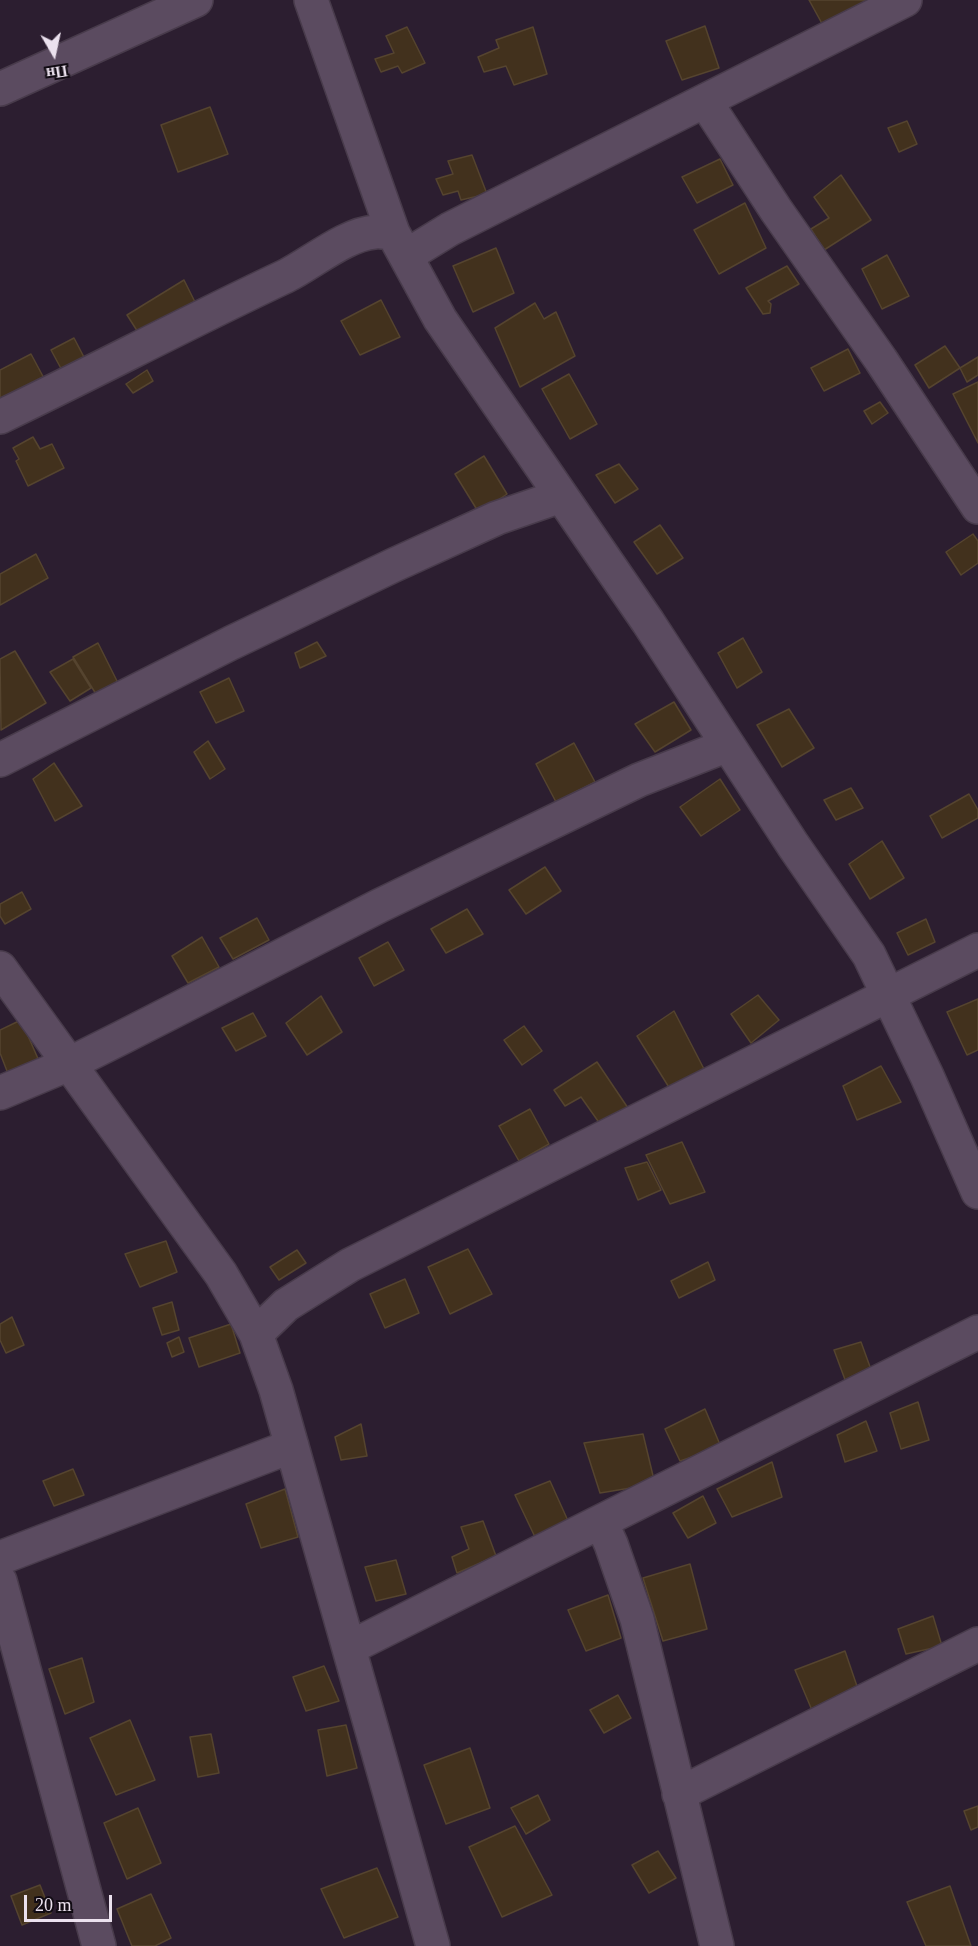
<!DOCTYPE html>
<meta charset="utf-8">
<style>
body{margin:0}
#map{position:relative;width:978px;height:1946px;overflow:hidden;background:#2c1e30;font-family:"Times New Roman",serif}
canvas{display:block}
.north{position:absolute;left:24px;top:24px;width:60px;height:60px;-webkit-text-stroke:4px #110b13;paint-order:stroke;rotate:171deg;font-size:16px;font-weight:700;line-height:24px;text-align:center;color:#ebe1ee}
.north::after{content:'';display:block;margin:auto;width:21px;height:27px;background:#ebe1ee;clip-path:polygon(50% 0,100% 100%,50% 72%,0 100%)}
.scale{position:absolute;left:24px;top:1895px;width:88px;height:27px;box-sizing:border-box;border:3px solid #ebe1ee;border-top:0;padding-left:8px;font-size:18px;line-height:21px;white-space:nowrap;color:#ebe1ee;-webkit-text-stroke:4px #110b13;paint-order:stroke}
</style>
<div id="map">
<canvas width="978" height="1946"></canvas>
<div class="north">Пн</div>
<div class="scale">20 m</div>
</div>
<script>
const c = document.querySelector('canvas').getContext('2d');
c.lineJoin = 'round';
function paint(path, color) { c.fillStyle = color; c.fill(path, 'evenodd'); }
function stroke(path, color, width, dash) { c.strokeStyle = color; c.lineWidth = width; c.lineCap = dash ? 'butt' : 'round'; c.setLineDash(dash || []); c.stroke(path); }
const building = new Path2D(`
 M809 0H864L867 7 825 29Z
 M705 26 719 68 682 80 666 41Z
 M407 27 425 63 402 73 398 66 381 72 375 59 394 53 386 36Z
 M533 27 547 74 514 85 506 66 484 72 478 57 499 48 496 40Z
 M210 107 228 154 178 172 161 125Z
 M907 121 917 144 899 152 888 128Z
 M472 155 487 194 461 200 458 191 443 195 436 179 453 174 448 161Z
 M720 159 733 185 697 203 682 177Z
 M841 175 871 220 824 250 811 229 829 218 814 197Z
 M745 203 766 248 719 274 694 230Z
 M496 248 514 293 473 312 453 266Z
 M887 255 909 296 882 309 862 269Z
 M787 266 799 284 768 301 771 304 770 313 763 314 746 288Z
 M184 280 199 310 143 340 127 315Z
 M381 300 400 337 360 355 341 321Z
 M535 303 544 319 556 312 575 356 520 387 495 328Z
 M74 338 86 361 64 374 51 350Z
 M945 346 960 368 929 388 915 365Z
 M848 349 860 373 824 391 811 368Z
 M31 354 46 382 0 405V370Z
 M978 357V375L967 382 960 368Z
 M147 370 153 381 133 393 126 384Z
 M569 374 597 424 570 439 542 389Z
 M978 382V443L953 394Z
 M880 402 888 413 872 424 864 411Z
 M33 437 40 449 52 444 64 468 28 486 16 461 19 459 13 448Z
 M484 456 507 494 479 513 455 474Z
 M619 464 638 489 615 503 596 475Z
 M660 525 683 558 657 574 634 542Z
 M973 534 978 541V563L961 575 946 552Z
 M36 554 48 578 0 605V574Z
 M743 638 762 672 737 688 718 653Z
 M317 642 326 656 300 668 295 653Z
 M98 643 118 683 96 694 73 657Z
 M15 651 46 703 1 730 0 659Z
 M73 659 91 688 70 701 50 672Z
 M229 678 244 711 216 723 200 692Z
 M674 702 691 730 655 752 635 724Z
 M789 709 814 748 782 767 757 725Z
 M208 741 225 769 210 779 194 752Z
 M574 743 595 782 556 802 536 764Z
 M54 763 82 806 55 821 33 779Z
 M720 779 740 810 701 836 680 807Z
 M851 788 863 808 836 820 824 800Z
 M969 794 978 810V818L942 838 930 816Z
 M882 841 904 878 870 899 849 864Z
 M545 867 561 891 526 914 509 890Z
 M22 892 31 909 5 924 0 916V904Z
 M467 909 483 934 446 953 431 929Z
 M257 918 269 940 233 959 220 938Z
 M926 919 935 942 908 955 897 933Z
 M202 937 219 967 188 983 172 956Z
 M388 942 404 970 374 986 359 958Z
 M758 995 779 1020 751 1043 731 1014Z
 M321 996 342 1032 307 1055 286 1023Z
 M978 999V1050L967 1055 947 1012Z
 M674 1011 704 1069 670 1089 637 1036Z
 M253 1013 266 1036 236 1051 222 1028Z
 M21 1020 43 1070 12 1084 0 1053V1030Z
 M524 1026 542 1051 522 1065 504 1040Z
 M597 1062 632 1114 605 1131 581 1097 565 1106 554 1090Z
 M881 1066 901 1102 857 1120 843 1086Z
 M530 1109 549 1144 519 1161 499 1126Z
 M682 1142 705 1192 670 1204 646 1155Z
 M647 1162 661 1190 638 1200 625 1168Z
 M166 1241 177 1272 140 1287 125 1254Z
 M468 1249 492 1294 450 1314 428 1267Z
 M297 1250 306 1263 279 1280 270 1267Z
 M708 1262 715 1280 679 1298 671 1281Z
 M405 1279 419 1313 385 1328 370 1294Z
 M172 1302 179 1330 162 1335 153 1308Z
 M12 1317 24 1345 6 1353 0 1340V1324Z
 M231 1324 240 1353 199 1367 189 1338Z
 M179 1337 184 1352 172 1357 167 1343Z
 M861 1342 873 1375 847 1385 834 1350Z
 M918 1402 929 1440 901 1449 890 1413Z
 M705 1409 721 1447 680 1461 665 1429Z
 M866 1421 877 1451 845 1462 837 1435Z
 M361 1424 367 1456 341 1460 335 1437Z
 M643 1434 655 1484 600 1493 584 1443Z
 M772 1462 782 1497 732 1517 717 1489Z
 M73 1469 84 1495 54 1506 43 1481Z
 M550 1481 569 1523 535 1537 515 1495Z
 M285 1489 298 1537 261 1548 246 1504Z
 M703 1496 716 1523 688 1538 673 1513Z
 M483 1521 496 1556 457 1573 452 1557 469 1549 461 1527Z
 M396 1560 406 1594 376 1601 365 1567Z
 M690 1564 707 1629 663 1641 643 1578Z
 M608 1595 621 1638 586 1651 568 1610Z
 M933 1616 942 1646 906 1654 898 1629Z
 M845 1651 860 1695 814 1715 795 1670Z
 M82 1658 94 1702 65 1714 49 1669Z
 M324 1666 339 1701 306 1711 293 1677Z
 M618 1695 631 1718 604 1733 590 1710Z
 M130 1720 155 1780 116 1795 90 1738Z
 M346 1725 357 1768 327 1776 318 1730Z
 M211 1734 219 1773 198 1777 190 1737Z
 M470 1748 490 1808 446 1824 424 1765Z
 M538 1795 550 1820 526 1834 511 1808Z
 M978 1806V1827L971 1830 964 1811Z
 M138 1808 161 1863 127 1879 104 1823Z
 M515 1826 552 1895 502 1917 469 1847Z
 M658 1851 676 1878 649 1893 632 1865Z
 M377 1868 398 1917 344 1938 321 1889Z
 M40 1885 51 1913 22 1925 11 1896Z
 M950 1886 971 1946H926L907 1902Z
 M151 1894 171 1938 155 1946H132L117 1909Z`);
const minor = new Path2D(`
 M311 0 393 233 440 319 648 622 793 845 869 955 927 1076 978 1192
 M0 89 196 0
 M705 101 776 210 881 360 978 507
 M406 256 450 229 905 0
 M0 417C96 371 190 321 286 276 312 263 346 234 375 232 381 231 388 233 393 233
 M0 760 231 643 394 565 497 518 561 496
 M0 968 221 1274 256 1334 276 1390 433 1946
 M0 1093 69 1064 123 1037 379 906 639 780 728 745
 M256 1334 286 1305 350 1265 978 950
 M601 1522 611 1544 637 1619 717 1946
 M0 1558 292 1446
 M0 1581 99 1946
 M349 1648 978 1332
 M679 1794 978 1644`);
paint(building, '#42311d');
stroke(building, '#55442f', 1.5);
stroke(minor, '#483b4b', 36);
stroke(minor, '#5b4b60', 33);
</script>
